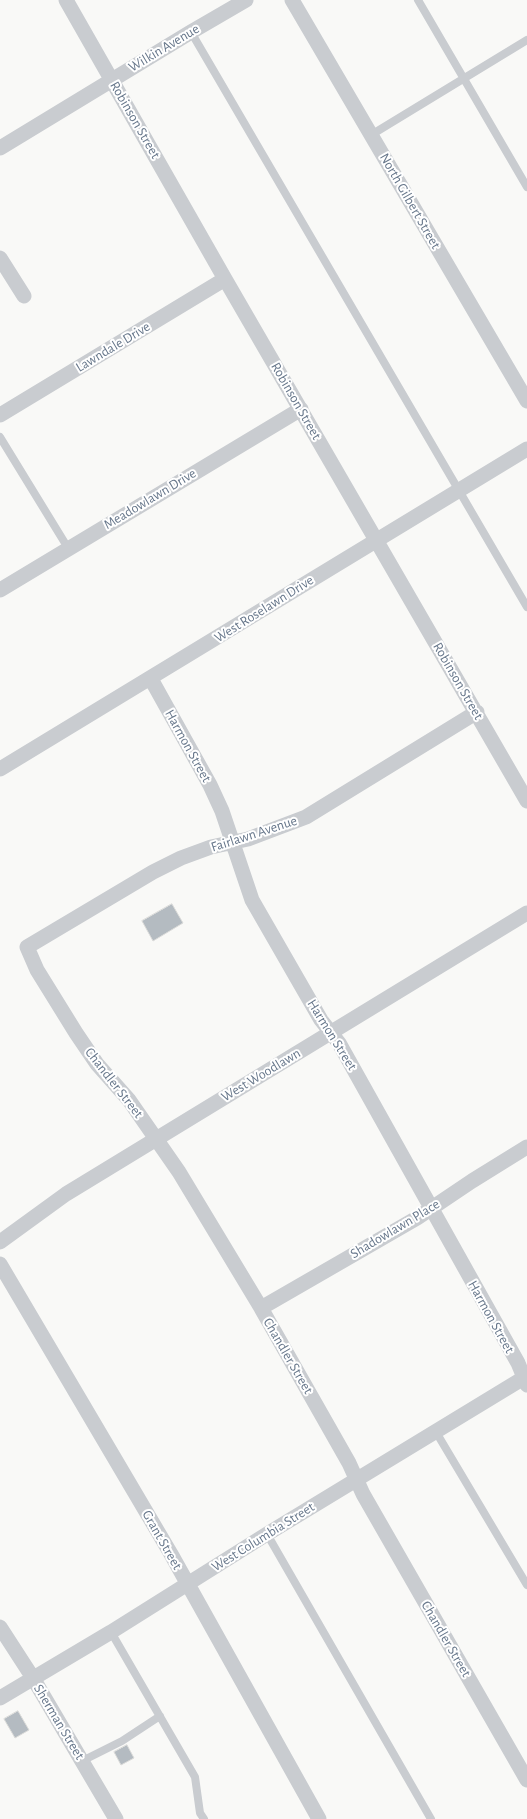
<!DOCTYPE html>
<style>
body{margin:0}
canvas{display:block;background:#f9f9f7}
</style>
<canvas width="527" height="1819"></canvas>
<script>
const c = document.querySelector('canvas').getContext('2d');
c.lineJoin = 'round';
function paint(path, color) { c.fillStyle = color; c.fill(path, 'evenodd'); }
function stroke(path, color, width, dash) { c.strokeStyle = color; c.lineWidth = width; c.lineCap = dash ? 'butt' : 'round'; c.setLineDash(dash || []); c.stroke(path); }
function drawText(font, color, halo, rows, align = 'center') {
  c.font = font + ' "Alegreya Sans",sans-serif'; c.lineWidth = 4; c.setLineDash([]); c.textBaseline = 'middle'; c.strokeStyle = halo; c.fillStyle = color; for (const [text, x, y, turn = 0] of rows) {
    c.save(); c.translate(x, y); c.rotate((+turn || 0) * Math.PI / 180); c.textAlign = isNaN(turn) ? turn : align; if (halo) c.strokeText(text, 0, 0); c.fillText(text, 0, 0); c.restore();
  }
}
const building = new Path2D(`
 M172 904 183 923 153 941 142 921Z
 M18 1711 29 1730 15 1738 4 1719Z
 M127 1745 134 1758 121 1765 114 1752Z`);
const service = new Path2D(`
 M418 0 527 187
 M191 32 527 607
 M371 135 527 40
 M0 437 68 548
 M436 1432 527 1585
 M267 1534 431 1819
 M111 1632 195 1777 200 1813 204 1819
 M82 1761 122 1741 160 1716`);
const minor = new Path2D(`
 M66 0 225 279 527 801
 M292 0 527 401
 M0 148 191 32 246 0
 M0 258 24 296
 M0 415 225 279
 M0 590 301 409
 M151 679 210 785 222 811 252 900 321 1020 339 1043 518 1363 527 1385
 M477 712 306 817 248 839 211 847 181 858 153 872 27 947 37 970 76 1033 97 1064 129 1100 179 1172 261 1308 349 1463 363 1494 527 1780
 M0 769 527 449
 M0 1242 66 1194 527 913
 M0 1264 171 1554 319 1819
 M261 1308 417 1218 472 1181 527 1147
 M0 1627 33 1678 116 1819
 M0 1698 111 1632 267 1534 527 1376`);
const streetNames = [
 ["Wilkin Avenue",164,48,-31],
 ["Robinson Street",135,120,60],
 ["North Gilbert Street",410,201,60],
 ["Lawndale Drive",113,347,-31],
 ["Robinson Street",296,401,60],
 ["Meadowlawn Drive",150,499,-31],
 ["West Roselawn Drive",264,609,-32],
 ["Robinson Street",458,681,60],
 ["Harmon Street",188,746,61],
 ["Fairlawn Avenue",254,834,-18],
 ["Harmon Street",332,1035,58],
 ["West Woodlawn",261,1075,-31],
 ["Chandler Street",114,1083,52],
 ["Shadowlawn Place",395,1229,-31],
 ["Harmon Street",491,1317,61],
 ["Chandler Street",288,1356,60],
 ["West Columbia Street",263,1537,-32],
 ["Grant Street",162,1540,60],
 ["Chandler Street",446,1639,60],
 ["Sherman Street",59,1722,59]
];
paint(building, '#b4bbc1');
stroke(building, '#dbdbd9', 1);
stroke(service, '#c9ccd0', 8);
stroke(minor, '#c9ccd0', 15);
drawText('14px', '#66768a', '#fff', streetNames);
</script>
